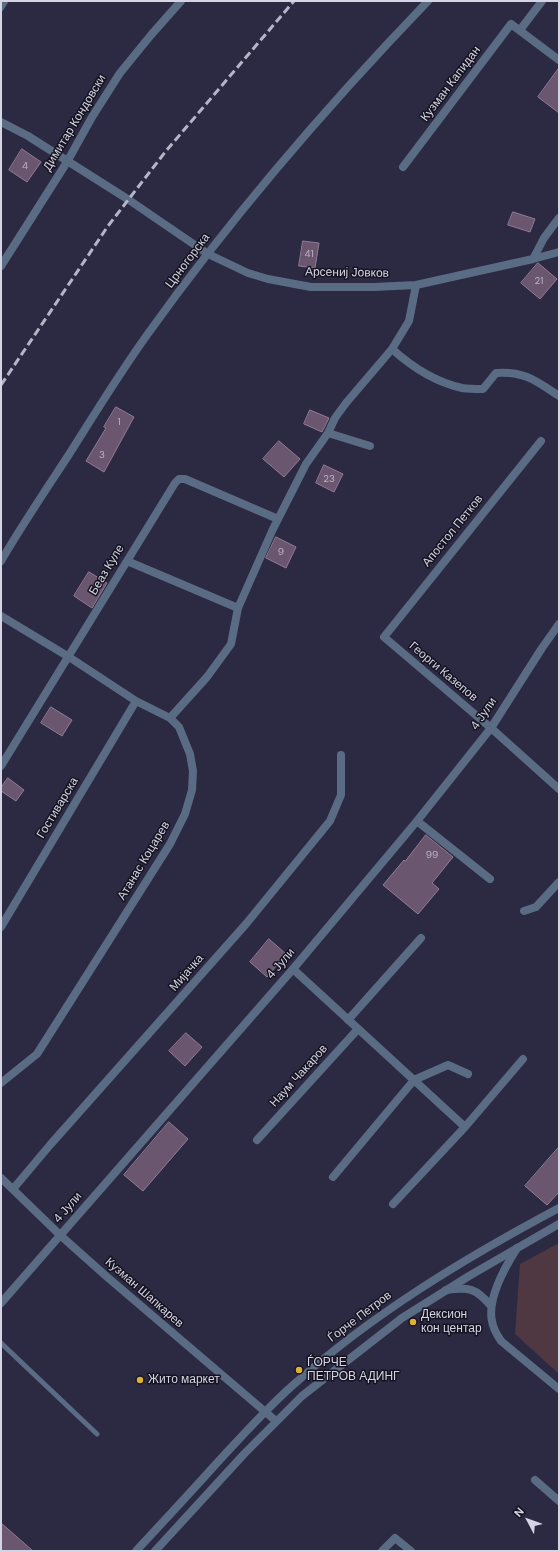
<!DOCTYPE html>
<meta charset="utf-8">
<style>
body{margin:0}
#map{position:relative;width:560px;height:1552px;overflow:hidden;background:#2c2943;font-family:"DM Sans",sans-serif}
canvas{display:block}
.frame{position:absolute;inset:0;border:2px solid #d5d4e5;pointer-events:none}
.north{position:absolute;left:508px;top:1500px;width:40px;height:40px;-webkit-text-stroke:3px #15131f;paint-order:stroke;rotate:311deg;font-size:11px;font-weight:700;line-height:16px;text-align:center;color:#d5d4e5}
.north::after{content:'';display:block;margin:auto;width:14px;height:18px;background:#d5d4e5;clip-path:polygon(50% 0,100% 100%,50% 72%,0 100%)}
</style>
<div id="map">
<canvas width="560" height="1552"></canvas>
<div class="frame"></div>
<div class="north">N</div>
</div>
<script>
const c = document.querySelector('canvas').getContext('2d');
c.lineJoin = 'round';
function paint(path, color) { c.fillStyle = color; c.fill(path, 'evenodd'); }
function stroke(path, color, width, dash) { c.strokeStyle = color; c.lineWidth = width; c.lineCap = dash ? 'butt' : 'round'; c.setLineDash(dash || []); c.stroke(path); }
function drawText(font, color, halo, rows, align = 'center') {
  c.font = font + ' "DM Sans",sans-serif'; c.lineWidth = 3; c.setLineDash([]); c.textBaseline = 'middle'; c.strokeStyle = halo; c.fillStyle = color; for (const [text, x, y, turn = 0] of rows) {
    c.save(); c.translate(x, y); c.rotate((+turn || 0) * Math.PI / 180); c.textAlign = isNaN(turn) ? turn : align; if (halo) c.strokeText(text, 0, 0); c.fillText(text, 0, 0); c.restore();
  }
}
const green = new Path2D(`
 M559 1243V1374L515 1334 520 1264Z`);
const building = new Path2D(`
 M559 68V113L538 97Z
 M22 149 41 162 27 182 9 170Z
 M513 212 535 219 530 232 508 225Z
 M303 241 319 243 315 268 299 266Z
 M538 263 557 279 540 299 521 283Z
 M116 407 134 417 104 472 86 461 106 428 104 427Z
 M310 410 329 418 322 432 304 424Z
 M279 441 300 459 284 477 263 459Z
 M324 465 343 474 334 492 316 483Z
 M276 537 296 547 286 568 266 558Z
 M89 572 107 583 92 608 74 596Z
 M51 707 72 720 62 736 41 723Z
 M8 778 24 790 16 801 1 791V788Z
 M426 835 453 857 432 883 439 889 418 914 383 885 404 860 405 861Z
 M269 939 286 954 267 977 250 962Z
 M186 1033 202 1047 185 1066 169 1051Z
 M169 1122 188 1139 143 1191 124 1175Z
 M559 1147V1192L547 1205 525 1186Z
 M1 1523 33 1551H1Z`);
const service = new Path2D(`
 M1 9 6 1
 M1 1343 97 1434`);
const pedestrian = new Path2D(`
 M170 718 207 677 231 644 238 608
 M348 1020 421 938`);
const minor = new Path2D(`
 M520 30 542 1
 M1 122 28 136 129 200 208 254 248 273 268 279 311 287H374L416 285 533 259 559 252
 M403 167 511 24 559 60
 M533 259 544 238 559 218
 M1 266 67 162 92 117 120 73 151 35 181 1
 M392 349C412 367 435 382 462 388 469 389 476 389 483 389L496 373C525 371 536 381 559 396
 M328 433 370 446
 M541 441 384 637 491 728 559 789
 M1 561C22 525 45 491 68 456 94 415 119 374 147 335 232 216 327 106 428 1
 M127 561 238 608 273 529 306 464 328 433 335 418 346 403 392 349 409 321 416 285
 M1 616 69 657 136 701 170 718 179 727 190 754 193 771 192 790 185 814 170 844 37 1054 1 1083
 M1 766 175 483 179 479H185L278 519
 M417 821 490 879
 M524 911 536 907 559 882
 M1 927 136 701
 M293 969 465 1127
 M257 1140 358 1029
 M333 1177 414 1080 448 1065 468 1074
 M1 1178 60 1235 106 1276 276 1421
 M13 1189 50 1145 246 924 330 821 341 795V755
 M393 1204 465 1127 523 1059
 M517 1248C505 1267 487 1299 492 1321 493 1329 497 1335 501 1341L559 1389
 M446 1290C469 1287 476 1288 491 1306
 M535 1480 559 1501
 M382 1551 395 1538 411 1551`);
const tertiary = new Path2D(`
 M1 1303 293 969 417 821 491 728 542 648 559 624
 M136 1551C163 1522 190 1493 216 1464 241 1437 265 1410 292 1386 372 1314 465 1258 559 1208
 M155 1551 245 1453 302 1396 402 1318 469 1276 559 1224`);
const rail = new Path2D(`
 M1 385 108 226 166 151 294 1`);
const markers = [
 [413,1322,4,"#e0b034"],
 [299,1370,4,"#e0b034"],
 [140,1380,4,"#e0b034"]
];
const numberNames = [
 ["4",25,166],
 ["41",309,254],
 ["21",539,281],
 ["1",119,422],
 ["3",102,455],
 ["23",329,479],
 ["9",281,552],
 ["99",432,855]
];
const streetNames = [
 ["Кузман Капидан",451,84,-53],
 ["Димитар Кондовски",75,123,-59],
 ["Црногорска",188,261,-53],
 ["Арсениј Јовков",347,273,1],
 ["Апостол Петков",453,531,-51],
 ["Беаз Куле",107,570,-59],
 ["Георги Казепов",443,672,40],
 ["4 Јули",484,714,-56],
 ["Гостиварска",58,808,-59],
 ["Атанас Коцарев",144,861,-59],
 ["4 Јули",281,964,-49],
 ["Мијачка",187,973,-49],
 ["Наум Чакаров",299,1076,-48],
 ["4 Јули",68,1208,-49],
 ["Кузман Шапкарев",144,1293,41],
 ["Ѓорче Петров",360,1317,-37]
];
const poiNames = [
 ["Дексион",421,1315],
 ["кон центар",421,1329],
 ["ЃОРЧЕ",307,1363],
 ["ПЕТРОВ АДИНГ",307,1377],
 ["Жито маркет",148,1380]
];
paint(green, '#503842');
paint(building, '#6b566f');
stroke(building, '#927b96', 1);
stroke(service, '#5a6b84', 5);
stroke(pedestrian, '#5a6b84', 8);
stroke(minor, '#5a6b84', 8);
stroke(tertiary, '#5a6b84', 8);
stroke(rail, '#b6b4c7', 3, [8, 4]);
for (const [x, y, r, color] of markers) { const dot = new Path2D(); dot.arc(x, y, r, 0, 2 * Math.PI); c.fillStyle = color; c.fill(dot); stroke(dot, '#15131f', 1.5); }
drawText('10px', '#bab4c8', null, numberNames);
drawText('12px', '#d5d4e5', '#15131f', streetNames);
drawText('12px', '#d5d4e5', '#15131f', poiNames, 'left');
</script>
